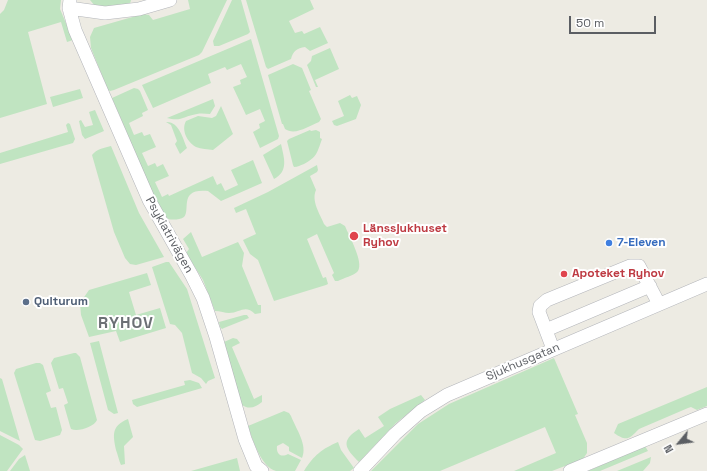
<!DOCTYPE html>
<meta charset="utf-8">
<style>
body{margin:0}
#map{position:relative;width:707px;height:471px;overflow:hidden;background:#edebe3;font-family:"Space Grotesk",sans-serif}
canvas{display:block}
.north{position:absolute;left:659px;top:423px;width:40px;height:40px;-webkit-text-stroke:3px #fff;paint-order:stroke;rotate:241deg;font-size:11px;font-weight:700;line-height:16px;text-align:center;color:#5b5e63}
.north::after{content:'';display:block;margin:auto;width:14px;height:18px;background:#5b5e63;clip-path:polygon(50% 0,100% 100%,50% 72%,0 100%)}
.scale{position:absolute;left:569px;top:16px;width:87px;height:18px;box-sizing:border-box;border:2px solid #5b5e63;border-top:0;padding-left:5px;font-size:12px;line-height:14px;white-space:nowrap;color:#5b5e63;-webkit-text-stroke:3px #fff;paint-order:stroke}
</style>
<div id="map">
<canvas width="707" height="471"></canvas>
<div class="north">N</div>
<div class="scale">50 m</div>
</div>
<script>
const c = document.querySelector('canvas').getContext('2d');
c.lineJoin = 'round';
function paint(path, color) { c.fillStyle = color; c.fill(path, 'evenodd'); }
function stroke(path, color, width, dash) { c.strokeStyle = color; c.lineWidth = width; c.lineCap = dash ? 'butt' : 'round'; c.setLineDash(dash || []); c.stroke(path); }
function drawText(font, color, halo, rows, align = 'center') {
  c.font = font + ' "Space Grotesk",sans-serif'; c.lineWidth = 4; c.setLineDash([]); c.textBaseline = 'middle'; c.strokeStyle = halo; c.fillStyle = color; for (const [text, x, y, turn = 0] of rows) {
    c.save(); c.translate(x, y); c.rotate((+turn || 0) * Math.PI / 180); c.textAlign = isNaN(turn) ? turn : align; if (halo) c.strokeText(text, 0, 0); c.fillText(text, 0, 0); c.restore();
  }
}
const green = new Path2D(`
 M8 0H61L60 9 73 40 67 42 61 22 28 32 47 104 0 118V14L4 10Z
 M90 0H131L130 4 114 10 95 6Z
 M188 0H227L202 52 199 55 114 90 110 91 108 90 91 48 90 37 94 28 143 14 149 15 153 20 190 9Z
 M232 0H241L250 32 248 34 219 46H214L213 41Z
 M246 0H310L314 9 289 21 295 33 302 31 304 34 320 27 328 43 310 51 305 47C297 48 293 51 291 59L268 69 266 67Z
 M251 39 279 136 278 139 260 148 253 132 260 128 259 124 265 121 260 109 246 115 233 87 241 84 240 80 247 77 241 64 227 70 225 67 208 74 211 83 153 108 142 85Z
 M330 48 339 69 315 80 318 87H316L307 65 311 61 312 56Z
 M293 64 302 68 311 90 309 91 321 119 319 122C309 126 295 136 285 129L283 124H282L268 75Z
 M134 88 138 89 140 91 148 110 142 113 143 116 129 123 134 135 142 132 144 136 150 134 156 147 142 153 148 166 155 163 157 167 163 164 169 176 155 182 162 197 168 194 169 196 213 176 217 185 221 183 225 191 238 185 231 170 253 160 262 183 221 201 208 191C178 188 191 210 184 217 180 220 172 220 168 219L158 206 112 98Z
 M80 89 83 98 53 107 50 97Z
 M350 95 352 98 357 96 361 105 356 119 337 126 334 125 332 121 344 116 338 101Z
 M213 99 215 106 210 114C206 114 202 113 197 114 184 116 181 122 167 118Z
 M221 106 233 134 213 150C208 149 201 149 196 147 187 142 181 130 186 121L198 116 212 118 216 116Z
 M95 110 104 131 85 139 82 135 79 121 81 120 85 127 93 125 89 112Z
 M166 122C179 121 183 139 187 148L180 154 175 144 177 141 171 125Z
 M68 123 70 124 75 139 73 143 0 164V153L68 132 66 125Z
 M310 130 311 131 316 130 320 132V138L322 139C317 153 317 157 304 164 300 165 298 167 294 167L293 165 287 141 289 139Z
 M281 144C284 158 289 171 274 179L263 155Z
 M111 146 139 213 164 257 136 265 130 264 125 258 114 232 92 155C97 149 103 148 111 146Z
 M317 165 318 170 317 172 310 176 316 190C311 201 320 214 324 224L327 227 340 223 345 226C349 236 364 262 358 271 354 276 343 278 338 281H335L332 275 334 273 317 234 307 239 323 278 326 277 328 284 326 285 274 301 258 260 250 254 243 240 256 234 246 209 236 213 234 208 268 192Z
 M191 232 202 257 238 242 244 253 242 266 258 305H261V313L255 314C245 304 240 313 229 313 225 313 220 311 215 311L203 280 186 253 189 249 183 239Z
 M166 262H169L187 289 215 378 208 381 206 384 201 378 192 373 182 333 175 325 170 324 152 267Z
 M147 273 151 285 129 292 136 315 160 308 166 328 120 342 116 331 89 337 81 315 80 303 89 290Z
 M244 315H247L249 318 224 328 222 329 220 327 219 322Z
 M233 338 237 339 240 343 232 347 254 399 262 395V402C255 408 248 410 241 404L224 342Z
 M99 341 118 413 114 414 108 410 90 343Z
 M74 353H76L80 357 97 420C94 427 78 432 71 429L70 426 64 405 68 403 63 388 59 389 51 363 54 358Z
 M554 358 578 414 575 415 587 443V453L583 459 552 471H514L556 453 545 427 440 471H371L418 424 449 404Z
 M36 363H40L43 365 51 391 46 393 51 408 56 407 62 430 60 435 40 441 35 440 34 437 14 373 16 369Z
 M0 378 2 379 20 441 0 431Z
 M190 380 199 383 202 388 137 407 133 404 132 400 185 385 184 381Z
 M707 387V406L697 410 691 407 688 408 639 429C629 439 627 442 614 433L618 424Z
 M421 395 425 400 396 423 359 462C345 448 340 441 359 429L365 438 384 426 378 417 390 409Z
 M284 411 289 413 291 416C296 429 308 445 302 458L289 451V447L283 443 277 446C276 454 281 458 288 454L301 460 295 471C289 471 281 471 276 471 261 467 252 438 248 426Z
 M128 419 133 437 124 446 125 464 121 465C119 461 118 455 116 450 113 435 111 426 128 419Z
 M0 435 19 445 23 449 7 471H0Z
 M338 442 341 450 354 468 350 471H304C314 455 322 449 338 442Z
 M645 446 648 451 600 471H588Z
 M25 455 30 471H10L19 459Z
 M651 457 650 463 643 471H617Z
 M237 458 240 471H191Z`);
const minor = new Path2D(`
 M70 0 69 8 75 30 149 200 192 276 203 298 216 337 245 439 256 466 262 471
 M69 8 105 13 139 9 170 0
 M546 330 650 286
 M553 349 539 312 540 306 547 300 630 266H639L659 304
 M360 471 395 434 421 411 447 395 707 284
 M570 471 707 414`);
const markers = [
 [354,236,5,"#e0444e"],
 [609,243,4,"#3f7fe0"],
 [564,274,4,"#e0444e"],
 [26,302,4,"#5c6f8a"]
];
const healthNames = [
 ["Länssjukhuset",363,229],
 ["Ryhov",363,243],
 ["Apoteket Ryhov",572,274]
];
const streetNames = [
 ["Psykiatrivägen",169,235,61],
 ["Sjukhusgatan",523,362,-23]
];
const shopNames = [
 ["7-Eleven",617,243]
];
const serviceNames = [
 ["Qulturum",34,302]
];
const districtNames = [
 ["RYHOV",126,324]
];
paint(green, '#c0e4c1');
stroke(minor, '#b3b5ba', 14);
stroke(minor, '#fff', 13);
for (const [x, y, r, color] of markers) { const dot = new Path2D(); dot.arc(x, y, r, 0, 2 * Math.PI); c.fillStyle = color; c.fill(dot); stroke(dot, '#fff', 1.5); }
drawText('bold 12px', '#be3a42', '#fff', healthNames, 'left');
drawText('12px', '#5b5e63', '#fff', streetNames);
drawText('bold 12px', '#366cbe', '#fff', shopNames, 'left');
drawText('bold 12px', '#4e5e75', '#fff', serviceNames, 'left');
c.letterSpacing = '1px';
drawText('bold 16px', '#6c7075', '#fff', districtNames);
c.letterSpacing = '0px';
</script>
